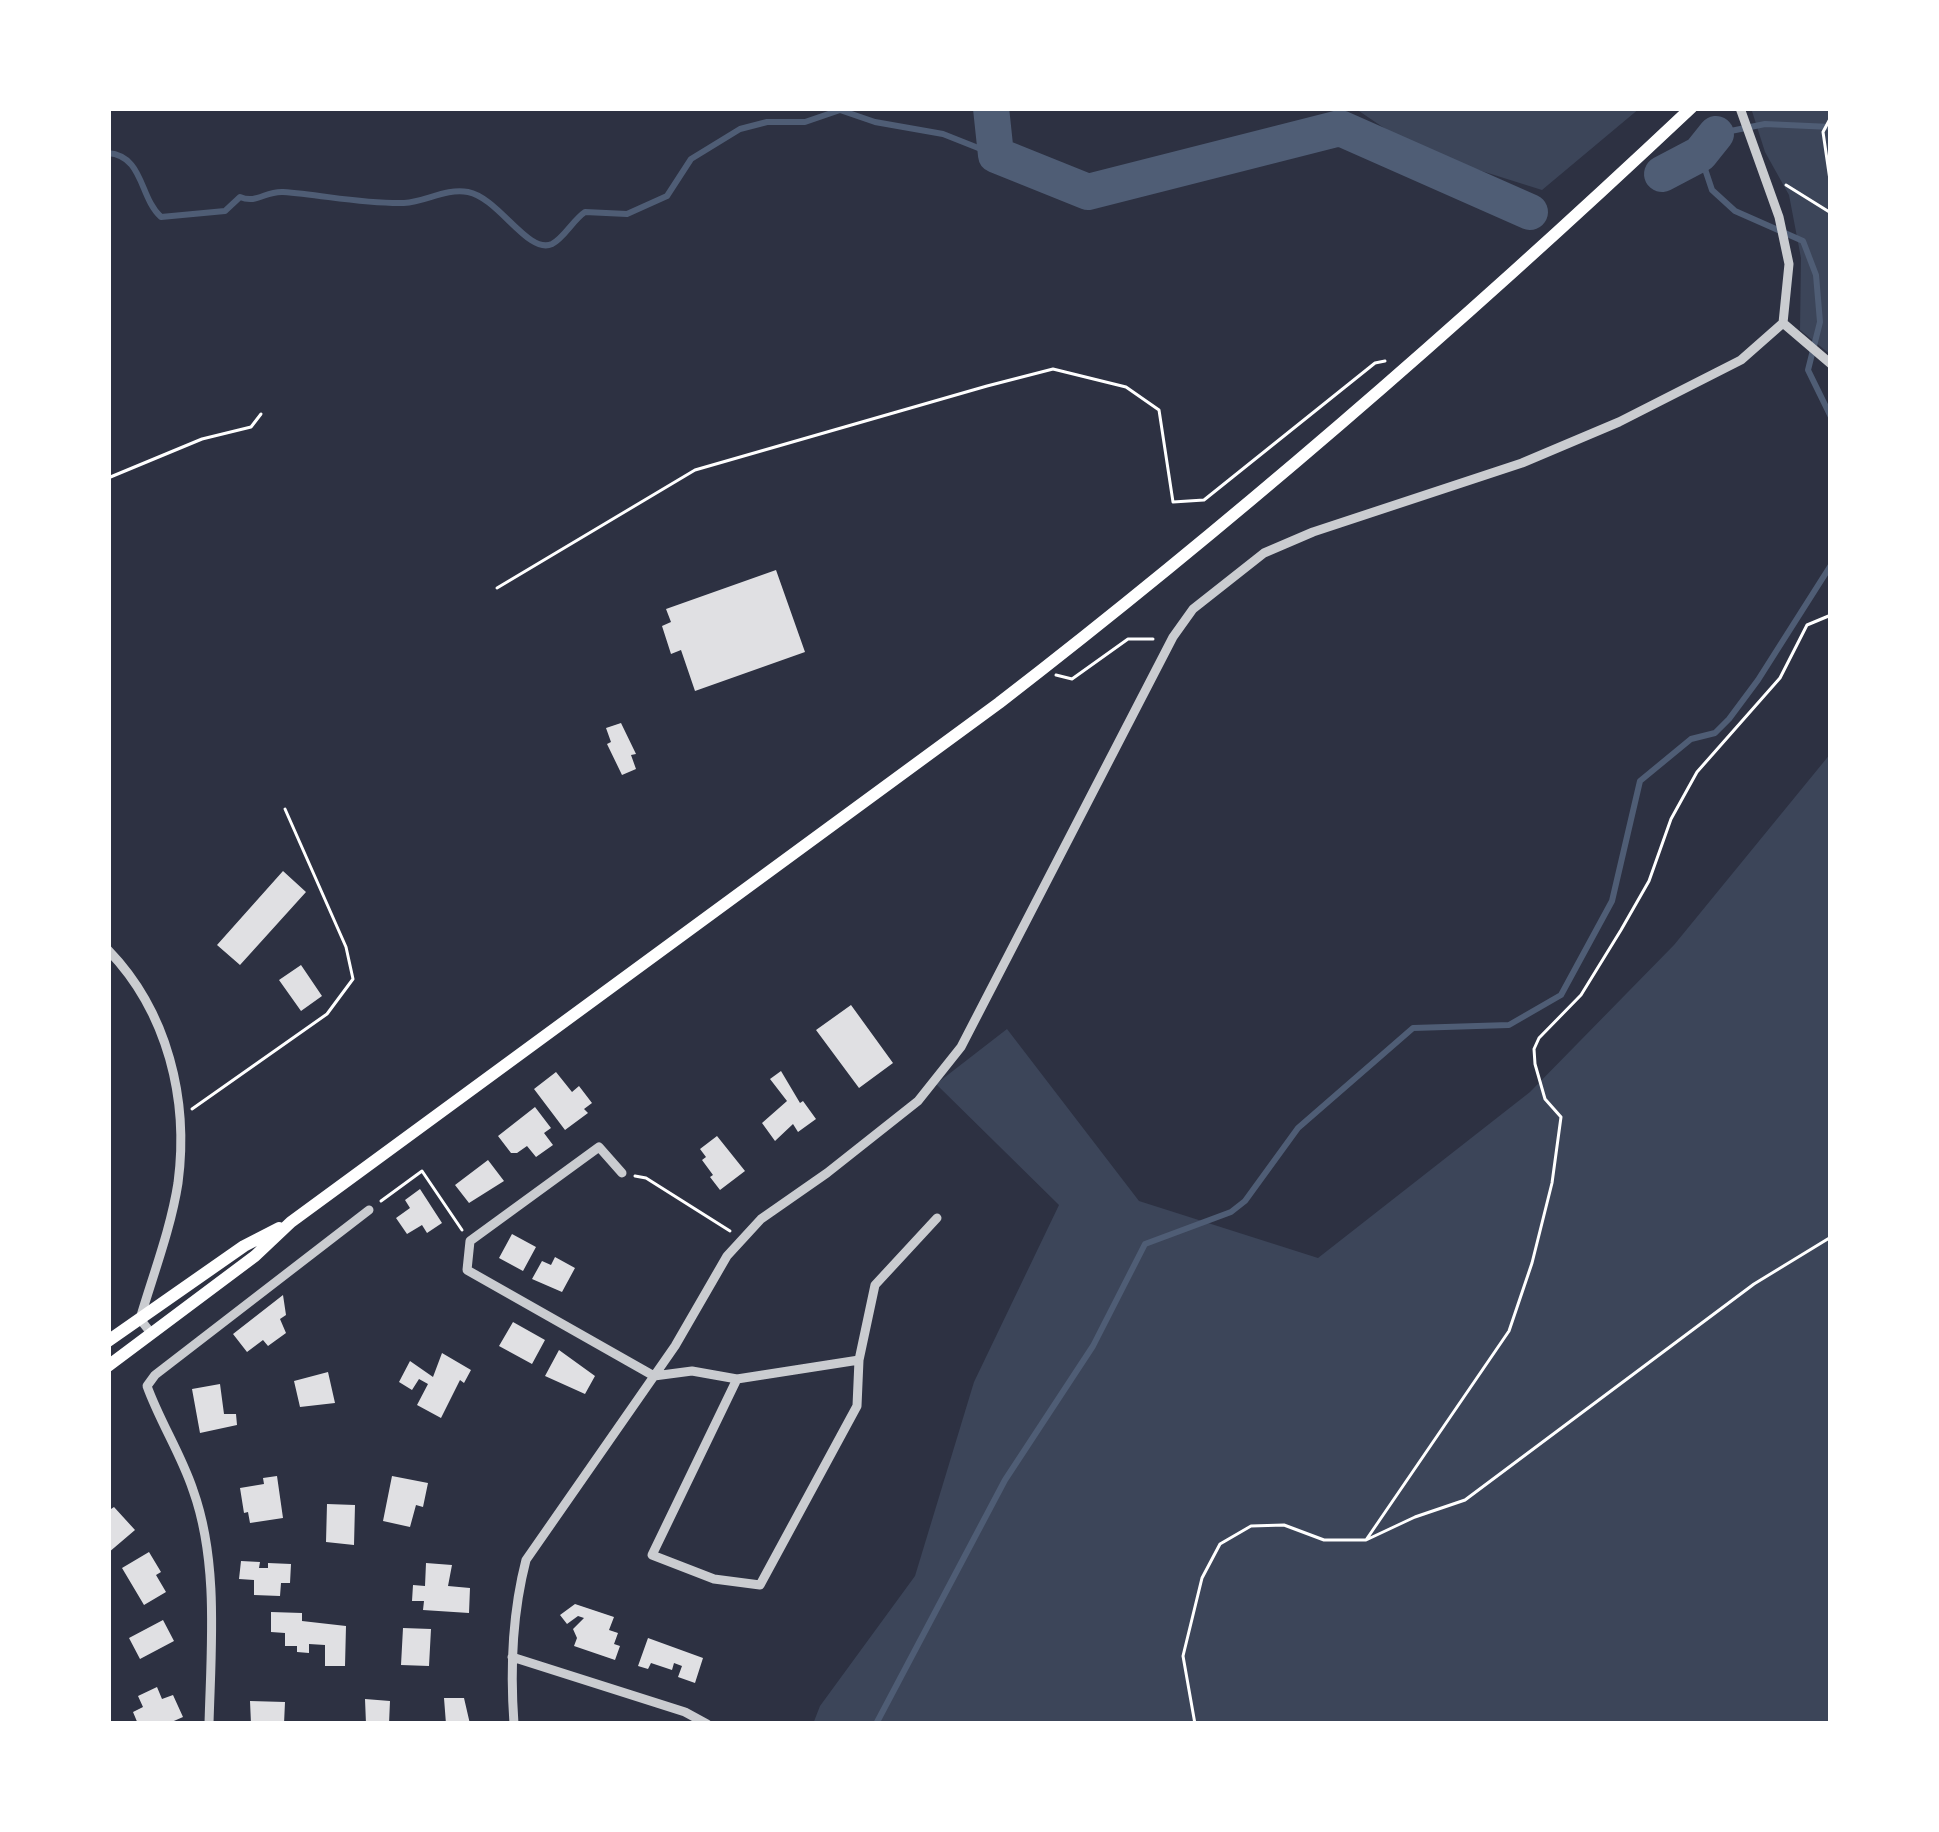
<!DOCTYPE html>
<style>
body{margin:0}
#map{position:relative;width:1939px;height:1832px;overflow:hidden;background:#2d3142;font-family:Mulish,sans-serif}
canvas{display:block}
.frame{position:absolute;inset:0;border:111px solid #fff;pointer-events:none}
</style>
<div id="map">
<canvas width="1939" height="1832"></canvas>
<div class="frame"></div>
</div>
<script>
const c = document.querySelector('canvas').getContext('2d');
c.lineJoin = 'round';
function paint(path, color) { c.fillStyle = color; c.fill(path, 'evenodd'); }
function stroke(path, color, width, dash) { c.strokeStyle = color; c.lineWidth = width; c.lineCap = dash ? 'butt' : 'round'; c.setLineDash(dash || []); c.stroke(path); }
const green = new Path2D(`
 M1640 108 1542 190 1418 151 1356 109Z
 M1751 108H1831V355L1800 330 1801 258 1789 195 1765 152Z
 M1831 753V1724H813L820 1706 915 1576 974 1382 1059 1205 936 1084 1007 1029 1139 1201 1318 1258 1530 1092 1674 945Z`);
const stream = new Path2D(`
 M1716 134 1765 124 1831 127
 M108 153C144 156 139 197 161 217L225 211 240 197C257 204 265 191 283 192 324 195 362 204 404 203 426 202 445 188 468 192 499 198 528 255 552 244 564 238 573 220 585 212L627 214 667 196 691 159 740 129 767 122H805L840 110 875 122 943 134 996 155
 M1700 154 1712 190 1735 211 1803 241 1816 275 1820 322 1808 370 1831 417
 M876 1724 1005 1480 1093 1346 1145 1244 1231 1212 1245 1201 1298 1128 1413 1028 1509 1025 1561 995 1612 901 1640 781 1691 739 1715 733 1729 719 1758 680 1831 565`);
const river = new Path2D(`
 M991 108 996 155 1088 192 1340 128 1530 212
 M1662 174 1700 154 1716 134`);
const building = new Path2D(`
 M776 570 805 652 695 691 681 650 671 654 662 626 671 622 666 609Z
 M621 723 636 754 631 755 636 769 622 775 607 744 611 742 606 728Z
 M283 871 306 892 240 965 217 945Z
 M301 965 322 996 301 1011 279 980Z
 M851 1005 893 1063 859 1088 816 1030Z
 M781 1071 800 1103 803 1101 816 1119 798 1132 793 1124 775 1141 762 1123 787 1101 770 1079Z
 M556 1072 572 1092 579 1086 592 1103 584 1109 588 1113 565 1130 534 1089Z
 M535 1107 551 1128 544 1133 553 1145 536 1157 527 1146 517 1153H511L498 1136Z
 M717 1136 745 1171 720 1190 710 1177 713 1175 702 1160 706 1157 700 1149Z
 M488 1160 504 1181 469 1203 455 1185Z
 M420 1189 442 1223 427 1233 422 1225 407 1234 396 1218 410 1208 405 1200Z
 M512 1234 536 1247 523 1271 499 1258Z
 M555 1257 575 1268 562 1292 532 1279 542 1261 551 1265Z
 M283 1295 286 1315 280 1319 286 1333 268 1346 263 1340 247 1352 233 1334Z
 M513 1322 545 1340 532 1364 499 1346Z
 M559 1350 595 1376 585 1394 545 1376Z
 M442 1353 471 1370 464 1383 460 1380 441 1418 417 1405 428 1384 419 1379 412 1390 399 1382 410 1361 433 1377Z
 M328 1372 335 1403 300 1407 294 1381Z
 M220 1384 224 1414H236L237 1425 200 1433 192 1389Z
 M277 1476 283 1518 250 1523 248 1512 244 1513 240 1488 264 1484 263 1478Z
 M392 1476 428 1483 423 1507 416 1505 410 1527 383 1521Z
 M327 1504 355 1505 354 1545 326 1542Z
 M114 1507 135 1530 108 1553V1511Z
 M149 1552 161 1572 156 1575 166 1592 144 1605 122 1568Z
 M241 1561 260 1562 259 1568H268V1563L291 1564 290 1583H281L280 1596 254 1595V1580L239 1579Z
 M426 1563 452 1565 448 1586 470 1588 469 1613 423 1610 424 1601H412L413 1585 425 1586Z
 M575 1604 614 1617 609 1630 618 1633 614 1644 620 1646 615 1660 574 1646 577 1638 573 1629 584 1618 578 1616 567 1624 560 1615Z
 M271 1612 302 1613V1621L346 1626 345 1666H325V1645L309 1644V1653L297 1652V1646H285V1633L271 1632Z
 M163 1620 174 1641 140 1659 129 1638Z
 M403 1628 431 1629 429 1666 401 1665Z
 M648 1638 703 1658 695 1683 678 1677 682 1666 674 1663 672 1670 651 1663 648 1669 638 1666Z
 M157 1687 162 1699 173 1695 183 1717 167 1724H138L133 1712 143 1707 138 1696Z
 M444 1698H464L470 1724H446Z
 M365 1699 390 1701 389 1724H366Z
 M250 1701 285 1702 284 1724H251Z`);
const path = new Path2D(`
 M1831 117 1823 132 1831 187
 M1786 185 1831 213
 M108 478 202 439 251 427 261 414
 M497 588 695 470 987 386 1053 369 1126 387 1159 410 1173 502 1204 500 1375 363 1385 361
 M1056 675 1072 679 1128 639H1153
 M192 1109 327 1014 353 979 346 947 285 809
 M635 1176 646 1178 730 1231
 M381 1201 422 1171 462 1230
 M1366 1540 1509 1331 1532 1263 1552 1183 1561 1117 1545 1099 1535 1064 1534 1049 1539 1038 1581 995 1621 930 1649 881 1671 819 1697 772 1780 678 1807 625 1831 615
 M1195 1724 1183 1656 1202 1578 1220 1544 1251 1526 1284 1525 1324 1540H1366L1415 1517 1465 1500 1754 1284 1831 1237`);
const minor = new Path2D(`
 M1783 323 1831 364
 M108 950C168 1012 189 1100 178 1183 171 1228 153 1275 140 1319L151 1333
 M622 1173 599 1147 470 1241 467 1270 654 1376 692 1371 737 1379 859 1360 857 1406 760 1585 714 1579 652 1555 737 1379
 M859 1360 875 1285 937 1218
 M512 1657 685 1712 707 1724
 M209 1724C211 1648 219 1562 193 1490 181 1454 160 1422 147 1386L155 1375 369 1210
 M514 1724C510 1669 512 1614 526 1560L675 1346 727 1256 761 1219 827 1173 918 1101 961 1047 1173 637 1193 609 1264 553 1313 532 1522 463 1619 422 1741 360 1783 323 1789 264 1779 217 1740 108`);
const secondary = new Path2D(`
 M108 1341 244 1246 279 1228
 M108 1366 255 1256 291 1222 999 703C1240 517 1469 317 1691 108`);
paint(green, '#3c4559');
stroke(stream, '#4f5d75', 6);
stroke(river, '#4f5d75', 36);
paint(building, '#e0e0e3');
stroke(path, '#fff', 3);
stroke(minor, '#caccd0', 9);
stroke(secondary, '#fff', 12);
</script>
